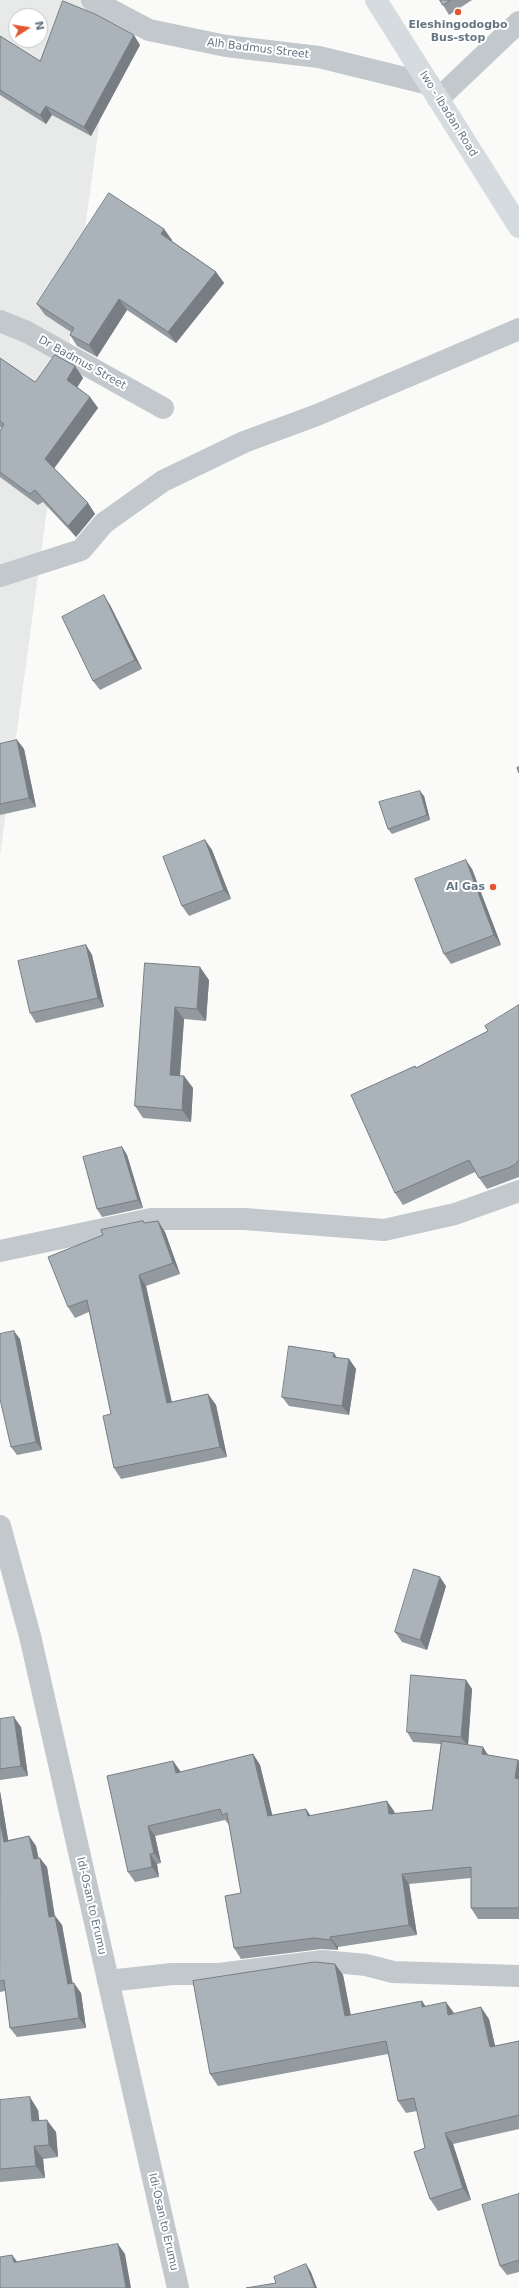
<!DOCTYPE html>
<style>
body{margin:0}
#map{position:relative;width:519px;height:2288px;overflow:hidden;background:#fafaf8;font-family:"DejaVu Sans",sans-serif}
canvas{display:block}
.north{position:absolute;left:8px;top:8px;width:40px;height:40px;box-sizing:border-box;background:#fff;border:1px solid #c1c8cd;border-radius:50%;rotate:78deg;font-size:11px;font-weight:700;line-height:16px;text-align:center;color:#657683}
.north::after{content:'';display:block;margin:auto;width:14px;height:18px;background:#e4572e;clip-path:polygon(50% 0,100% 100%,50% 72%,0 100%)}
</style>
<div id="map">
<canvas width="519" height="2288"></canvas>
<div class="north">N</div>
</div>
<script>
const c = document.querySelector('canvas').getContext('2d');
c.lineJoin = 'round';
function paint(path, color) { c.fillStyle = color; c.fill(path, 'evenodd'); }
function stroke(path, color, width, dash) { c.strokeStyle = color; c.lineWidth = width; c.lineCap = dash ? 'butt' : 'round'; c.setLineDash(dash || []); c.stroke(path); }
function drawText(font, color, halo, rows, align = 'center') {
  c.font = font + ' "DejaVu Sans",sans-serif'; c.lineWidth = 4; c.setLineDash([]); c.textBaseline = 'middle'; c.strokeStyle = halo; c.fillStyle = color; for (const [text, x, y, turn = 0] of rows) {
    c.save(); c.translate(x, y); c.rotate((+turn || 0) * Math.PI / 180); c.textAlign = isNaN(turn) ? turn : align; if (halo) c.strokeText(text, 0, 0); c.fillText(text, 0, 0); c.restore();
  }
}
const built = new Path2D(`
 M0 0H116L0 856ZM16 16H40V40H16Z`);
const street = new Path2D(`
 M92 0 149 30 226 46 319 57 429 84
 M438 99 519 22
 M0 321 27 332 163 408
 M0 576 81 550 104 523 163 481 244 442 317 415 519 329
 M0 1251 151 1219H245L384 1230 455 1214 519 1191
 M0 1526 30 1636 178 2288
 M108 1981 172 1974H219L323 1961 366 1965 393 1972 519 1976`);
const primary = new Path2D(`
 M376 0 519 227`);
const wall = new Path2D(`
 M440 0H472L449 15Z
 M0 36 40 61 140 45 91 136 52 115 46 124 0 95Z
 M164 229 172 241 216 272 224 283 176 343 127 310 97 357 77 346 70 335 71 332 45 315 37 304Z
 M0 358 35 382 75 366 83 378 77 387 90 397 98 408 54 468 88 503 95 514 76 537 43 502 38 505 0 477V431L2 428 0 427Z
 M110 605 142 669 100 690 93 681Z
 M17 740 24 749 36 807 0 815V744Z
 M424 796 430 820 392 834 388 829Z
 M205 840 212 850 231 899 189 916 182 906Z
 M472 869 501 945 451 964 444 954Z
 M86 945 92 955 104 1007 36 1023 30 1013Z
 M145 963 209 980 206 1021 184 1019 180 1076H184L193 1088 191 1122 143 1118 135 1106Z
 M519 1005V1177L487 1189 479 1178 475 1172 403 1205 395 1193 415 1066 417 1068 488 1031Z
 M122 1147 127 1155 143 1208 102 1217 97 1209Z
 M143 1221 145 1223 158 1221 165 1232 180 1274 146 1286 172 1402 208 1394 216 1405 227 1457 121 1479 114 1468 111 1414 89 1312 75 1318 68 1307Z
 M20 1339 42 1450 17 1455 11 1447Z
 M349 1359 356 1369 349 1415 289 1406 282 1397Z
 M446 1586 427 1650 402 1642 395 1632Z
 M466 1680 472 1689 468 1745 489 1755 519 1761V1919H478L471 1908V1878L409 1884 417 1935 338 1947V1950L321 1949 241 1959 234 1948 241 1893 229 1825 225 1820 155 1836 161 1863 157 1864 159 1877 135 1882 128 1872 173 1761 181 1772 253 1754 260 1765 272 1815 306 1809 311 1816 394 1811 395 1814 432 1810 441 1744 413 1742 407 1732Z
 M0 1719 21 1727 28 1776 0 1780Z
 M0 1791 8 1840 29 1836 36 1846 38 1858 47 1867 55 1916 62 1925 73 1984 81 1993 86 2028 17 2037 10 2028 5 1991 0 1992Z
 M335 1964 343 1975 351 2015 422 2001 425 2006 454 2013 489 2019 495 2046 519 2041V2129L453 2144 471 2200 438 2211 430 2199 425 2148 417 2111 406 2113 398 2101 388 2054 218 2086 210 2074Z
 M0 2100 38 2110 39 2120 56 2132 58 2157 43 2159 45 2178 0 2182Z
 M519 2194V2272L507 2275 500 2266Z`);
const shadedWall = new Path2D(`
 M134 35 140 45 91 136 84 127Z
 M46 106 52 115 46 124 40 115Z
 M164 229 172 240 169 245 161 234Z
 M216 272 224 283 176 343 168 332Z
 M119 299 127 310 97 357 89 345Z
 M75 366 83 378 75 391 67 380Z
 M90 397 98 408 53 470 45 459Z
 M88 503 95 514 76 537 68 526Z
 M104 595 110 605 142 669 135 660Z
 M17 740 24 749 36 807 29 798Z
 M420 791 424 796 430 820 427 815Z
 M205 840 212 850 231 899 224 890Z
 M466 860 472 869 501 945 494 935Z
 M86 945 92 955 104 1007 98 998Z
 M200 967 209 980 206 1021 197 1009Z
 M175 1007 184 1019 179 1088 170 1075Z
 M184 1076 193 1088 191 1122 182 1110Z
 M122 1147 127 1155 143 1208 138 1200Z
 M158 1221 165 1232 180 1274 173 1263Z
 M139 1275 146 1286 174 1413 167 1403Z
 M14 1331 20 1339 42 1450 36 1442Z
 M334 1353 340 1362 333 1357Z
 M349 1359 356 1369 349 1415 342 1406Z
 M208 1394 216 1405 227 1457 220 1447Z
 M440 1577 446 1586 427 1650 420 1640Z
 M466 1680 472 1689 468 1746 461 1737Z
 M14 1717 21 1727 28 1776 21 1766Z
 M483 1747 490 1758 482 1754Z
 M253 1754 260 1765 275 1826 268 1816Z
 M518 1760 519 1761V1783L515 1778Z
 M173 1761 180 1771 183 1783 176 1773Z
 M0 1791 10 1851 4 1842 0 1821Z
 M387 1801 394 1811 397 1824 389 1814Z
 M306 1809 313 1820 308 1816Z
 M148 1826 155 1836 161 1863 154 1853Z
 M29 1836 36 1846 41 1869 34 1859Z
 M150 1854 157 1864 159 1877 152 1867Z
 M40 1858 47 1867 56 1926 49 1917Z
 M402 1874 409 1884 417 1935 409 1925Z
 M55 1916 62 1925 74 1994 68 1984Z
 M330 1937 338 1947V1950L331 1940Z
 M335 1964 343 1975 353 2028 345 2016Z
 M74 1983 81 1993 86 2028 79 2018Z
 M422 2001 430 2013 422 2007Z
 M446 2002 454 2013 448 2015Z
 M481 2007 489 2019 498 2059 490 2047Z
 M30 2097 38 2110 41 2133 32 2121Z
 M47 2120 56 2132 58 2157 49 2145Z
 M445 2133 453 2144 471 2200 463 2188Z
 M34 2146 43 2159 45 2178 36 2166Z
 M118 2244 125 2254 131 2288H126Z
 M12 2255 20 2265 14 2262Z
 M306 2264 311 2272 317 2288H315Z`);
const building = new Path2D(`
 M440 0H451L443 5Z
 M63 1 95 14 134 35 84 127 46 106 40 115 0 90V36L40 61Z
 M109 193 164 229 161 234 216 272 168 332 119 299 89 345 70 335 74 328 37 304Z
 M55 355 75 366 67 380 90 397 45 459 88 503 68 526 35 490 30 494 0 472V431L4 424 0 421V358L35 382Z
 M104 595 135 660 93 681 62 617Z
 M17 740 29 798 0 804V744Z
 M519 767V773L517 768Z
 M420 791 427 815 388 829 379 802Z
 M205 840 224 890 182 906 163 857Z
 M466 860 494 935 444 954 415 879Z
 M86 945 98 998 30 1013 18 961Z
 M145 963 200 967 197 1009 175 1007 170 1075 184 1076 182 1110 135 1106Z
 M519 1005V1160L514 1165 508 1168 479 1178 469 1160 395 1193 351 1095 415 1066 416 1068 488 1031 485 1026Z
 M122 1147 138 1200 97 1209 83 1157Z
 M143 1221 144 1223 158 1221 173 1263 139 1275 167 1403 208 1394 220 1447 114 1468 103 1416 111 1414 87 1300 68 1307 48 1257 103 1235 101 1230Z
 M14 1331 36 1442 11 1447 0 1399V1334Z
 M289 1346 334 1353 333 1357 349 1359 342 1406 282 1397Z
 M414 1569 440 1577 420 1640 395 1632Z
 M411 1675 466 1680 461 1737 407 1732Z
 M14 1717 21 1766 0 1769V1719Z
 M442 1741 483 1747 482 1754 518 1760 515 1778 519 1779V1908H471V1867L402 1874 409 1925 330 1937 331 1940 314 1938 234 1948 225 1896 241 1893 227 1813 222 1815 220 1809 148 1826 154 1853 150 1854 152 1867 128 1872 107 1776 173 1761 176 1773 253 1754 268 1816 306 1809 308 1816 387 1801 389 1814 432 1810Z
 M0 1821 4 1842 29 1836 34 1859 40 1858 49 1917 55 1916 68 1984 74 1983 79 2018 10 2028 4 1980 0 1981Z
 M315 1962 335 1964 345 2016 422 2001V2007L446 2002 448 2015 481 2007 490 2047 519 2041V2115L445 2133 463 2188 430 2199 414 2152 425 2148 414 2098 398 2101 386 2041 210 2074 193 1981Z
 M30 2097 32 2121 47 2120 49 2145 34 2146 36 2166 0 2169V2100Z
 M519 2194V2260L500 2266 482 2205Z
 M118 2244 126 2288H0V2257L12 2255 14 2262Z
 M306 2264 315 2288H246L276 2283 274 2277Z`);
const markers = [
 [458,12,4,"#e4572e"],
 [493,887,4,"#e4572e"]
];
const poiNames = [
 ["Eleshingodogbo",458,25],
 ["Bus-stop",458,38],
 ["Al Gas",485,887,"right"]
];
const streetNames = [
 ["Alh Badmus Street",258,49,7],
 ["Iwo - Ibadan Road",448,114,58],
 ["Dr Badmus Street",82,363,29],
 ["Idi-Osan to Erumu",91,1906,77],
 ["Idi-Osan to Erumu",163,2222,77]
];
paint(built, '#e8e9e9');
stroke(street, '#c3c8cc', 22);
stroke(primary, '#d6dbdf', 22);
paint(wall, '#929a9f');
paint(shadedWall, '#777d82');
paint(building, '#aab3b9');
stroke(building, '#777d82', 1);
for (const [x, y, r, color] of markers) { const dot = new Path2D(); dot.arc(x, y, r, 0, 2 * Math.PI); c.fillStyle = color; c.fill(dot); stroke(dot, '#fff', 1.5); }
drawText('bold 11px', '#657683', '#fff', poiNames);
drawText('11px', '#657683', '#fff', streetNames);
</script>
